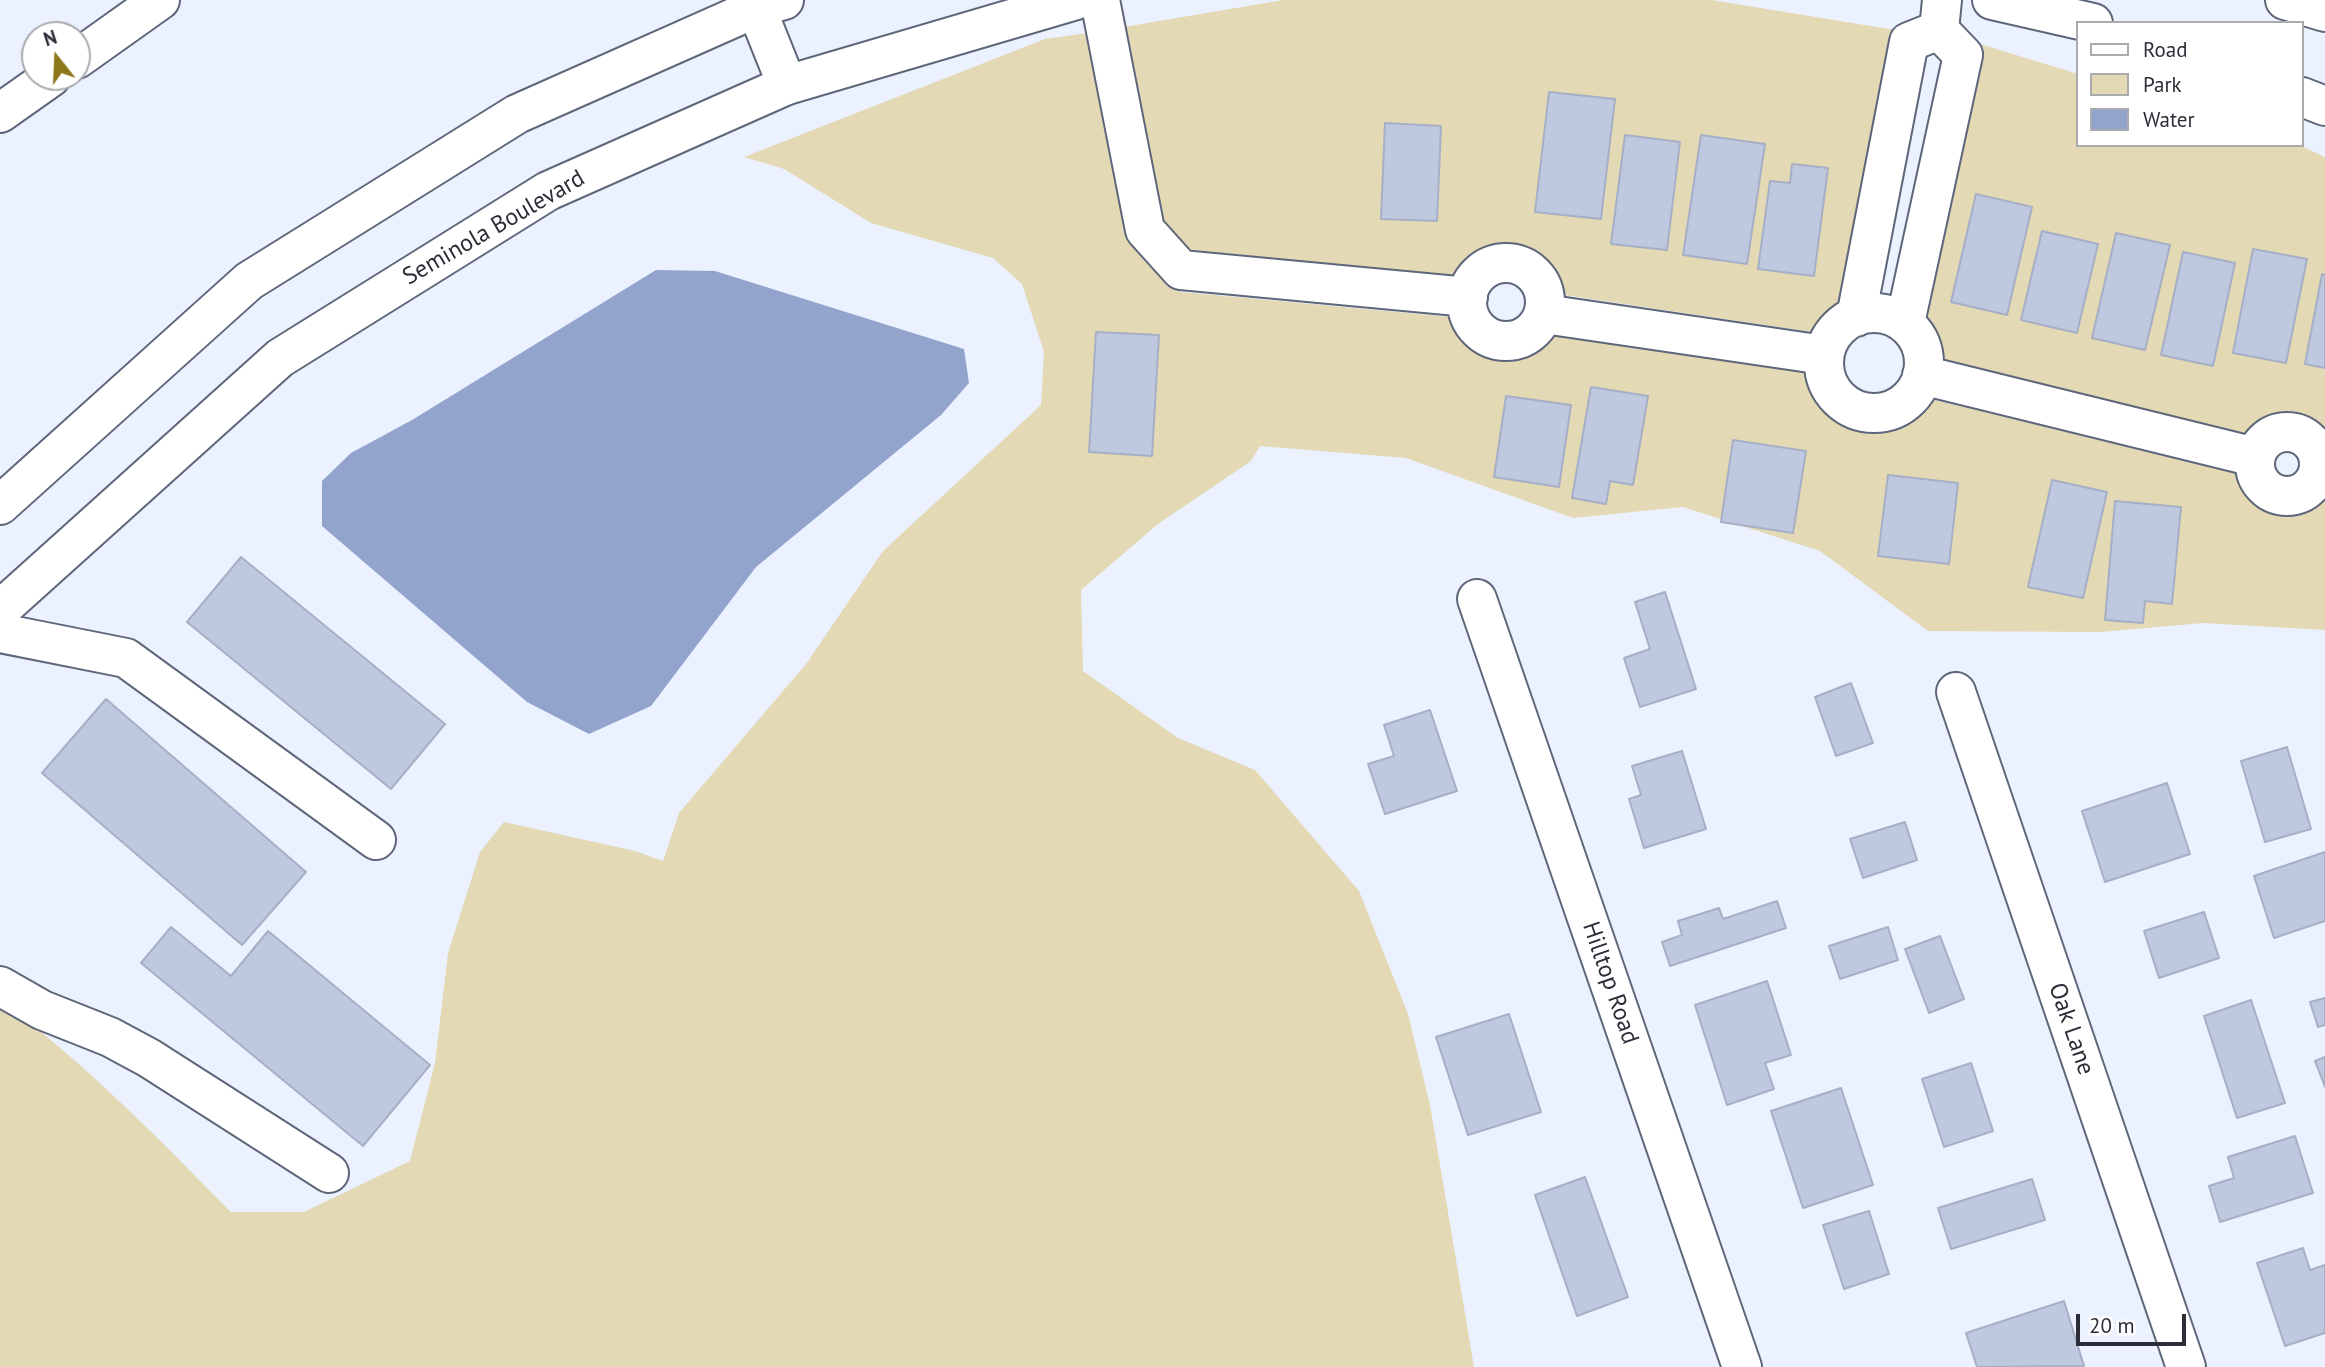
<!DOCTYPE html>
<style>
body{margin:0}
#map{position:relative;width:2325px;height:1367px;overflow:hidden;background:#ebf1ff;font-family:"PT Sans",sans-serif}
canvas{display:block}
.legend{position:absolute;left:2076px;top:21px;width:228px;height:126px;box-sizing:border-box;background:#fff;border:2px solid #aaabaf;margin:0;padding:9px 12px;list-style:none;font-size:21px;color:#2b2e37}
.legend li{display:flex;align-items:center;gap:14px;height:35px}
.legend b{width:35px;border:2px solid #aaabaf}
.north{position:absolute;left:21px;top:21px;width:70px;height:70px;box-sizing:border-box;background:#fff;border:2px solid #aaabaf;border-radius:50%;rotate:342deg;font-size:19px;font-weight:700;line-height:28px;text-align:center;color:#2b2e37}
.north::after{content:'';display:block;margin:auto;width:24px;height:32px;background:#8c771b;clip-path:polygon(50% 0,100% 100%,50% 72%,0 100%)}
.scale{position:absolute;left:2076px;top:1314px;width:110px;height:32px;box-sizing:border-box;border:4px solid #2b2e37;border-top:0;padding-left:9px;font-size:21px;line-height:24px;white-space:nowrap;color:#2b2e37;-webkit-text-stroke:5px #fff;paint-order:stroke}
</style>
<div id="map">
<canvas width="2325" height="1367"></canvas>
<ul class="legend">
<li><b style="height:9px;background:#fff"></b>Road</li>
<li><b style="height:19px;background:#e3d9b4"></b>Park</li>
<li><b style="height:19px;background:#92a3cc"></b>Water</li>
</ul>
<div class="north">N</div>
<div class="scale">20 m</div>
</div>
<script>
const c = document.querySelector('canvas').getContext('2d');
c.lineJoin = 'round';
function paint(path, color) { c.fillStyle = color; c.fill(path, 'evenodd'); }
function stroke(path, color, width, dash) { c.strokeStyle = color; c.lineWidth = width; c.lineCap = dash ? 'butt' : 'round'; c.setLineDash(dash || []); c.stroke(path); }
function drawText(font, color, halo, rows, align = 'center') {
  c.font = font + ' "PT Sans",sans-serif'; c.lineWidth = 5; c.setLineDash([]); c.textBaseline = 'middle'; c.strokeStyle = halo; c.fillStyle = color; for (const [text, x, y, turn = 0] of rows) {
    c.save(); c.translate(x, y); c.rotate((+turn || 0) * Math.PI / 180); c.textAlign = isNaN(turn) ? turn : align; if (halo) c.strokeText(text, 0, 0); c.fillText(text, 0, 0); c.restore();
  }
}
const green = new Path2D(`
 M1283 0H1712L1895 30 1890 36 1839 302 1827 311 1812 332 1564 295C1548 237 1488 222 1454 275L1189 250 1163 221 1124 27Z
 M1087 33 1132 244 1168 284 1181 292 1451 317C1464 352 1499 373 1534 355 1542 351 1549 342 1555 336L1806 373C1824 440 1892 456 1935 400L2237 474C2241 483 2243 493 2250 500 2271 522 2304 522 2325 499V630L2203 623 2100 632 1928 631 1820 551 1683 507 1573 518 1406 458 1260 446 1251 461 1158 524 1081 590 1083 671 1178 738 1255 770 1359 891 1408 1014 1430 1105 1474 1367H0V1000C84 1062 157 1137 231 1212H304L410 1161 435 1063 448 953 480 852 504 822 635 851 663 861 679 813 806 664 883 551 1041 405 1044 352 1022 284 993 258 871 223 784 169 744 157 1045 39Z
 M1977 43 2078 74V145H2299L2325 157V431C2301 401 2267 407 2244 434L1943 359 1934 328 1926 318 1982 61Z`);
const water = new Path2D(`
 M656 270 715 271 964 349 969 383 941 415 756 567 651 706 589 734 527 702 322 526V481L351 453 412 420Z`);
const building = new Path2D(`
 M1549 92 1615 99 1601 219 1535 212Z
 M1385 123 1441 126 1437 221 1381 219Z
 M1625 135 1680 142 1667 250 1611 244Z
 M1701 135 1765 144 1747 264 1683 255Z
 M1792 164 1828 168 1814 276 1758 269 1770 181 1790 183Z
 M1976 194 2032 207 2007 315 1951 302Z
 M2042 231 2098 244 2077 333 2021 320Z
 M2116 233 2170 245 2145 350 2092 338Z
 M2253 249 2307 259 2286 363 2233 353Z
 M2183 252 2235 263 2213 366 2161 355Z
 M2322 274 2325 275V368L2305 364Z
 M1096 332 1159 335 1152 456 1089 452Z
 M1591 387 1648 396 1633 485 1610 481 1606 504 1572 498Z
 M1506 396 1571 405 1559 487 1494 477Z
 M1733 440 1806 451 1793 533 1721 522Z
 M1888 475 1958 483 1949 564 1878 556Z
 M2052 480 2107 492 2083 598 2028 587Z
 M2115 501 2181 507 2172 604 2145 601 2143 623 2105 620Z
 M241 557 445 724 391 789 187 622Z
 M1665 592 1696 689 1640 707 1624 658 1650 649 1635 602Z
 M1851 683 1873 743 1836 756 1815 697Z
 M106 699 306 872 242 945 42 773Z
 M1430 710 1457 791 1385 814 1368 764 1394 756 1384 725Z
 M2287 747 2311 829 2265 842 2241 761Z
 M1682 751 1706 829 1644 848 1629 799 1641 795 1632 766Z
 M2167 783 2190 854 2105 882 2082 811Z
 M1905 822 1917 860 1863 878 1850 839Z
 M2325 852V921L2274 938 2254 876Z
 M1777 901 1786 928 1670 966 1662 942 1682 935 1678 921 1719 908 1723 919Z
 M2204 912 2219 958 2159 978 2144 931Z
 M171 927 231 976 268 931 430 1065 363 1146 141 963Z
 M1888 927 1898 960 1840 979 1829 946Z
 M1940 936 1964 999 1929 1013 1905 949Z
 M1767 981 1791 1055 1765 1063 1774 1089 1727 1105 1695 1005Z
 M2325 998V1025L2318 1027 2310 1002Z
 M2251 1000 2285 1103 2237 1118 2204 1016Z
 M1509 1014 1541 1112 1468 1135 1436 1037Z
 M2325 1057V1087L2315 1061Z
 M1971 1063 1993 1131 1944 1147 1922 1079Z
 M1841 1088 1873 1185 1803 1208 1771 1111Z
 M2295 1136 2313 1193 2220 1222 2209 1186 2234 1178 2228 1157Z
 M1585 1177 1628 1297 1577 1316 1535 1195Z
 M2032 1179 2045 1220 1951 1249 1938 1208Z
 M1869 1211 1889 1274 1844 1289 1823 1225Z
 M2303 1248 2310 1270 2325 1265V1333L2285 1346 2257 1263Z
 M2064 1301 2084 1366 1977 1367 1966 1333Z`);
const minor = new Path2D(`
 M753 0 787 85
 M1100 0 1145 230 1181 270 1468 297
 M77 59 160 0
 M0 113 51 77
 M1467 302a39 39 0 1 1 78 0a39 39 0 1 1-78 0Z
 M1824 363a50 50 0 1 1 100 0a50 50 0 1 1-100 0Z
 M1544 314 1824 355
 M1856 317 1909 42 1939 30
 M1905 323 1963 55 1939 30 1942 0
 M1922 375 2255 457
 M2255 464a32 32 0 1 1 64 0a32 32 0 1 1-64 0Z
 M1477 599 1742 1367
 M0 633 126 658 376 840
 M1956 692 2186 1367
 M0 986 42 1010 110 1037 149 1058 329 1173`);
const major = new Path2D(`
 M1992 0 2093 23
 M2285 0 2325 12
 M2302 97 2325 106
 M0 505 249 281 517 114 756 8 784 0
 M0 610 280 358 548 191 787 85 1076 0`);
const streetNames = [
 ["Seminola Boulevard",494,228,-30],
 ["Hilltop Road",1610,983,71],
 ["Oak Lane",2071,1029,71]
];
paint(green, '#e3d9b4');
paint(water, '#92a3cc');
paint(building, '#bec8de');
stroke(building, '#a6afc5', 2);
stroke(minor, '#5e667a', 42);
stroke(major, '#5e667a', 42);
stroke(minor, '#fff', 38);
stroke(major, '#fff', 38);
drawText('24px', '#2b2e37', '#fff', streetNames);
</script>
